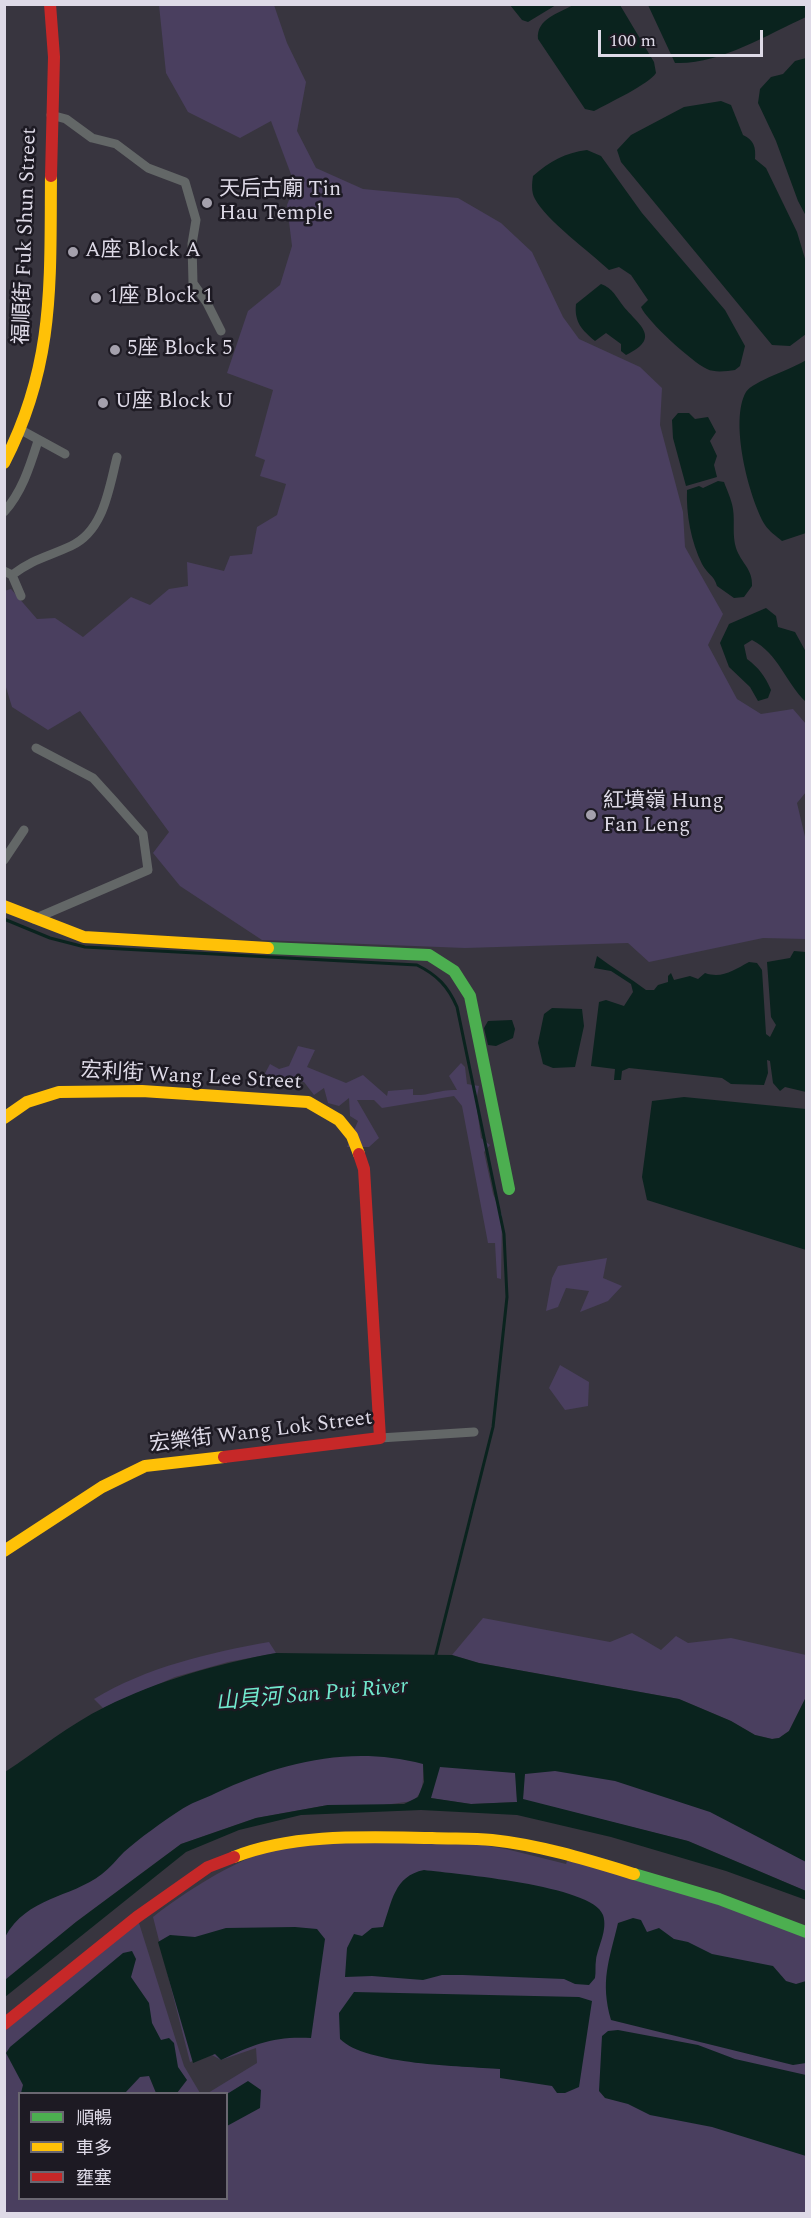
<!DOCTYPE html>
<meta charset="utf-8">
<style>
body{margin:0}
#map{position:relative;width:811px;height:2218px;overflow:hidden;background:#38353f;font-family:Spectral,"Noto Sans TC",serif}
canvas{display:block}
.frame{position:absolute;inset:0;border:6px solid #dedae7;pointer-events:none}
.legend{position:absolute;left:18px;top:2092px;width:210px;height:108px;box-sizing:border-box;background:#1d1a23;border:2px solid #6a6771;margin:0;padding:8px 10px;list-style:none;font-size:18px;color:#dedae7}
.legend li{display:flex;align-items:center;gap:12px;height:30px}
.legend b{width:30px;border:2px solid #6a6771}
.scale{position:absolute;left:598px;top:30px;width:165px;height:27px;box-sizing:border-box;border:3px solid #dedae7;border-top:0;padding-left:8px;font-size:18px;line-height:21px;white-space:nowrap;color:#dedae7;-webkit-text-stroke:4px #1d1a23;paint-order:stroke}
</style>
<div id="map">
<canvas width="811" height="2218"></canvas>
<div class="frame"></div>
<ul class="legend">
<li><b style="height:8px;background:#4caf50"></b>順暢</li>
<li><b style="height:8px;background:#ffc107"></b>車多</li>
<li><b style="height:8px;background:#c62828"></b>壅塞</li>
</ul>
<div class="scale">100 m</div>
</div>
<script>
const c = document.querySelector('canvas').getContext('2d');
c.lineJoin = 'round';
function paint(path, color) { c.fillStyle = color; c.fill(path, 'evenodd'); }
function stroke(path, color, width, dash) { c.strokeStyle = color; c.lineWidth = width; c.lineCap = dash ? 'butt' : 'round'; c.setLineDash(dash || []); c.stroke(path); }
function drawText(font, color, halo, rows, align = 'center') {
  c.font = font + ' Spectral,"Noto Sans TC",serif'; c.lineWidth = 5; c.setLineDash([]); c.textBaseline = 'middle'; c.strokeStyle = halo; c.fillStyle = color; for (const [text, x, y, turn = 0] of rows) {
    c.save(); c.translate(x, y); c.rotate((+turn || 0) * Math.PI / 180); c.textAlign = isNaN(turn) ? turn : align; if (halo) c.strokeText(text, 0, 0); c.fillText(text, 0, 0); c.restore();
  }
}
const green = new Path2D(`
 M159 5H274L287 43 306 82 297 131 316 168 363 189 458 198 501 223 532 252 563 317 579 339 640 367 662 388 660 425 683 512 685 547 723 614 708 645 737 699 761 714 793 709 806 724V792L797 803 806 841V939L763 938 649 962 628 943 465 948 262 940 180 886 153 853 169 832 80 711 48 730 12 707 5 684 4 591 11 589 37 619 55 618 83 637 131 597 150 605 169 589 188 586 187 562 224 571 230 556 252 554 257 527 277 515 286 484 260 476 265 460 255 456 273 390 227 373 248 311 280 285 292 246 287 205 295 185 271 121 240 138 188 112 166 73Z
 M298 1046 315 1050 307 1067 346 1083 363 1075 387 1096 388 1091 413 1089V1095C428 1096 441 1089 457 1090L449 1076 461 1063 465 1067 467 1084 479 1086 476 1102 481 1138 490 1145 484 1152 493 1194 502 1215 501 1279 497 1278 495 1243H488L462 1106 454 1096 382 1108 374 1100H357L379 1138 369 1147H347L358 1121 350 1116 349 1098 339 1106 328 1103 324 1088 314 1095 304 1082 263 1077 270 1064 279 1069 289 1066Z
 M607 1258 603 1278 622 1286 608 1301 580 1312 589 1291 566 1288 558 1307 546 1311 552 1278 558 1266Z
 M560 1365 589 1382 588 1406 565 1410 549 1388Z
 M483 1618 610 1642 632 1633 661 1650 676 1636 688 1643 731 1638 806 1655V1697L789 1731 779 1738 772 1739 755 1735 731 1721 679 1699 479 1663 452 1655Z
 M269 1642 276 1653 228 1662 175 1677 103 1708 94 1699C147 1667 208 1653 269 1642Z
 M295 1715 663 1778 806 1852V1891L688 1841 523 1800 524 1774 516 1773 517 1802 471 1804 430 1798 434 1784 423 1764C423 1777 425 1792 413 1801L377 1806 328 1805 256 1818 181 1844 76 1922 5 1980 4 1863Z
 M446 1839 506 1849 566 1864 570 1852 718 1895 806 1936V2213H5L4 2030 125 1926 139 1923 184 2066 200 2093 20 2094V2198H226V2094L208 2093 257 2063 256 2048 221 2060 212 2055 190 2062 153 1917C192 1886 257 1846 308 1841 353 1837 400 1840 446 1839Z`);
const water = new Path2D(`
 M510 5H556L528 22 522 20Z
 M573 5H620L654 62 656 73C649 84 609 103 594 111L585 109 538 39C536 19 559 13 573 5Z
 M648 5H806V17C766 35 719 65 675 63Z
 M806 58V216L798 201 776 141 758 103 760 89 771 77 783 74 795 61Z
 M721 101 731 105 743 135C754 140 756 147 755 159L766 168 797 232 806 262V334L790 346 772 345 621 162 617 150 631 135 684 107Z
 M587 150 601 156 642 213 725 310 745 346 740 366 735 370C727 371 715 373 707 369 692 362 647 321 641 307L648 300 631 275 619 267 609 270C590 252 546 220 535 199 531 192 532 183 533 176 550 161 565 153 587 150Z
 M601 284C613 288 616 297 624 307 639 325 662 338 626 355L621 351V344L606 333 595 341C582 330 574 322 576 304Z
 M806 360V533L782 541C776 536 769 531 765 525 749 498 729 421 746 392 753 381 793 369 806 360Z
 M678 413H689L695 419 708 417 716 432 710 441 717 456 714 465 717 477 686 486 673 438 672 420Z
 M718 481 724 482C727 490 732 501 733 509 735 523 732 534 736 548 741 563 753 569 752 586L744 597 734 598 717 586C714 575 707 574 702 564 691 542 686 514 687 490L699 486 703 488Z
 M766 608 776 616 778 627 795 632 806 652V702C785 682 779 654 752 640L744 645 747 659C759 668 765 676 771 690L768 698 758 701 750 687 729 667 720 643 729 624Z
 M794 951 806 952V1092L785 1087 780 1091 773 1083 770 1061 767 1060 768 1073 764 1085 731 1084 722 1078 629 1068 622 1071 621 1080H614L615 1069 591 1066 599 1002 606 1000 624 1006 633 992 631 984 611 971 594 968 597 956C613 968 630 978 646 990H654L658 985 668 982V976L671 973 674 980 690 976 698 979 705 973C722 979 734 970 749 962L757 963 762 970 766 1034 770 1037 776 1025 771 1017 767 962 790 958Z
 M552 1008 582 1009 584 1026 575 1067 553 1068 543 1064 538 1043 544 1014Z
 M512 1020 515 1029 513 1038 496 1046 488 1045 484 1028 488 1021Z
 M684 1097 806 1109V1250L647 1200 642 1177 652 1101Z
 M276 1653 452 1655 479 1663 679 1699 731 1721 755 1735 772 1739 779 1738 789 1731 806 1697V1862L710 1812 615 1781 555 1771 525 1774 523 1799 688 1841 806 1891V1900L726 1871 611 1837 517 1815 421 1810 301 1815 239 1830 186 1852 5 1997V1980L76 1922 181 1844 256 1818 328 1805 404 1804 418 1797 424 1782 423 1764C351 1745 282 1762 216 1793 204 1799 190 1803 179 1811 161 1823 141 1837 124 1852 117 1859 110 1868 102 1874 69 1899 28 1896 5 1937V1772C37 1751 70 1724 105 1707 159 1680 217 1664 276 1653ZM440 1767 515 1773 517 1802 471 1804 431 1798Z
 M424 1870C455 1874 593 1885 603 1915 608 1930 598 1946 596 1960 595 1966 596 1972 595 1978L589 1985 575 1984 564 1979 463 1975H442L423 1980 372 1976 345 1977 347 1948 354 1934 362 1936 372 1928 383 1927C392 1902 394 1876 424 1870Z
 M633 1918 641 1920 647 1932 659 1928 674 1939 688 1942 712 1954 773 1966 786 1981 796 1984 806 1981V2063L793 2065 611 2020C600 1981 609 1961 618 1923Z
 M295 1927 317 1929 325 1939 311 2038C274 2036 254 2044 221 2060L215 2054 193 2063 158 1942 170 1935 195 1937 226 1928Z
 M132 1951 136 1959 131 1977 149 2003 152 2023 161 2040 169 2038 174 2043 178 2067 187 2080 177 2093H156L149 2076 140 2077 125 2093H21L23 2085 6 2053 10 2047 123 1953Z
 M354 1992 579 1997 592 2001 579 2087 565 2093H557L552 2086 500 2078V2069C462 2066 366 2065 340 2039L339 2013Z
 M618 2030 698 2045 735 2059 806 2075V2156L712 2127 650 2115 628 2104 605 2098 599 2091 602 2036 608 2031Z
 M248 2081 261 2090 260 2108 227 2126V2094Z`);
const stream = new Path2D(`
 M4 919 50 938 85 947 417 965C437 975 448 986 457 1007L504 1234 507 1297 493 1427 435 1658`);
const street = new Path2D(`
 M51 115 66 119 92 138 116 144 148 168 185 182 196 220 192 244 193 283 207 303 221 331
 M21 430 65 454
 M4 512C22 492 30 466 38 441
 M4 571 12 575 21 596
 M12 575C33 559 47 557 71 546 104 531 109 488 117 457
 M4 860 24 830
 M34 919 148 870 143 834 113 800 93 778 36 748
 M380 1438 474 1432`);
const fast = new Path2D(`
 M268 948 429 955 454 971 470 996 509 1189
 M634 1874 719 1899 806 1932`);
const slow = new Path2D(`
 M4 463C55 364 50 283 51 176
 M4 906 84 937 268 948
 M4 1118 27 1102 59 1092 142 1091 308 1102 339 1120 352 1136 359 1154
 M4 1551 102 1487 145 1466 224 1457
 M234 1857C294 1833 368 1837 432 1838 452 1839 472 1838 492 1840 540 1845 588 1860 634 1874`);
const jam = new Path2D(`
 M50 4 54 57 51 176
 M224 1457 380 1438 364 1169 359 1154
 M4 2024 137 1917 208 1867 234 1857`);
const markers = [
 [207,203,6,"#a4a0ac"],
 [73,252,6,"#a4a0ac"],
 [96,298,6,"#a4a0ac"],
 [115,350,6,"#a4a0ac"],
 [103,403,6,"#a4a0ac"],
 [591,815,6,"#a4a0ac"]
];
const poiNames = [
 ["天后古廟 Tin",219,191],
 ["Hau Temple",219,215],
 ["A座 Block A",85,252],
 ["1座 Block 1",108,298],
 ["5座 Block 5",127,350],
 ["U座 Block U",115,403],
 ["紅墳嶺 Hung",603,803],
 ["Fan Leng",603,827]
];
const streetNames = [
 ["福順街 Fuk Shun Street",27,236,-88],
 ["宏利街 Wang Lee Street",191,1078,3],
 ["宏樂街 Wang Lok Street",261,1433,-7]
];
const waterNames = [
 ["山貝河 San Pui River",312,1696,-5]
];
paint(green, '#4a3f5f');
paint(water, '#0a231e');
stroke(stream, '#0a231e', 3);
stroke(street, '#636767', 9);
stroke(fast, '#4caf50', 12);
stroke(slow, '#ffc107', 12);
stroke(jam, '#c62828', 12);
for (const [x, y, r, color] of markers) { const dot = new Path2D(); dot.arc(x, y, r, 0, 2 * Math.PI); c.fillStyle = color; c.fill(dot); stroke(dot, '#1d1a23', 2); }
drawText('21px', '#dedae7', '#1d1a23', poiNames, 'left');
drawText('21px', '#dedae7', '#1d1a23', streetNames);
drawText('italic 22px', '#71e9ce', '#1d1a23', waterNames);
</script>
